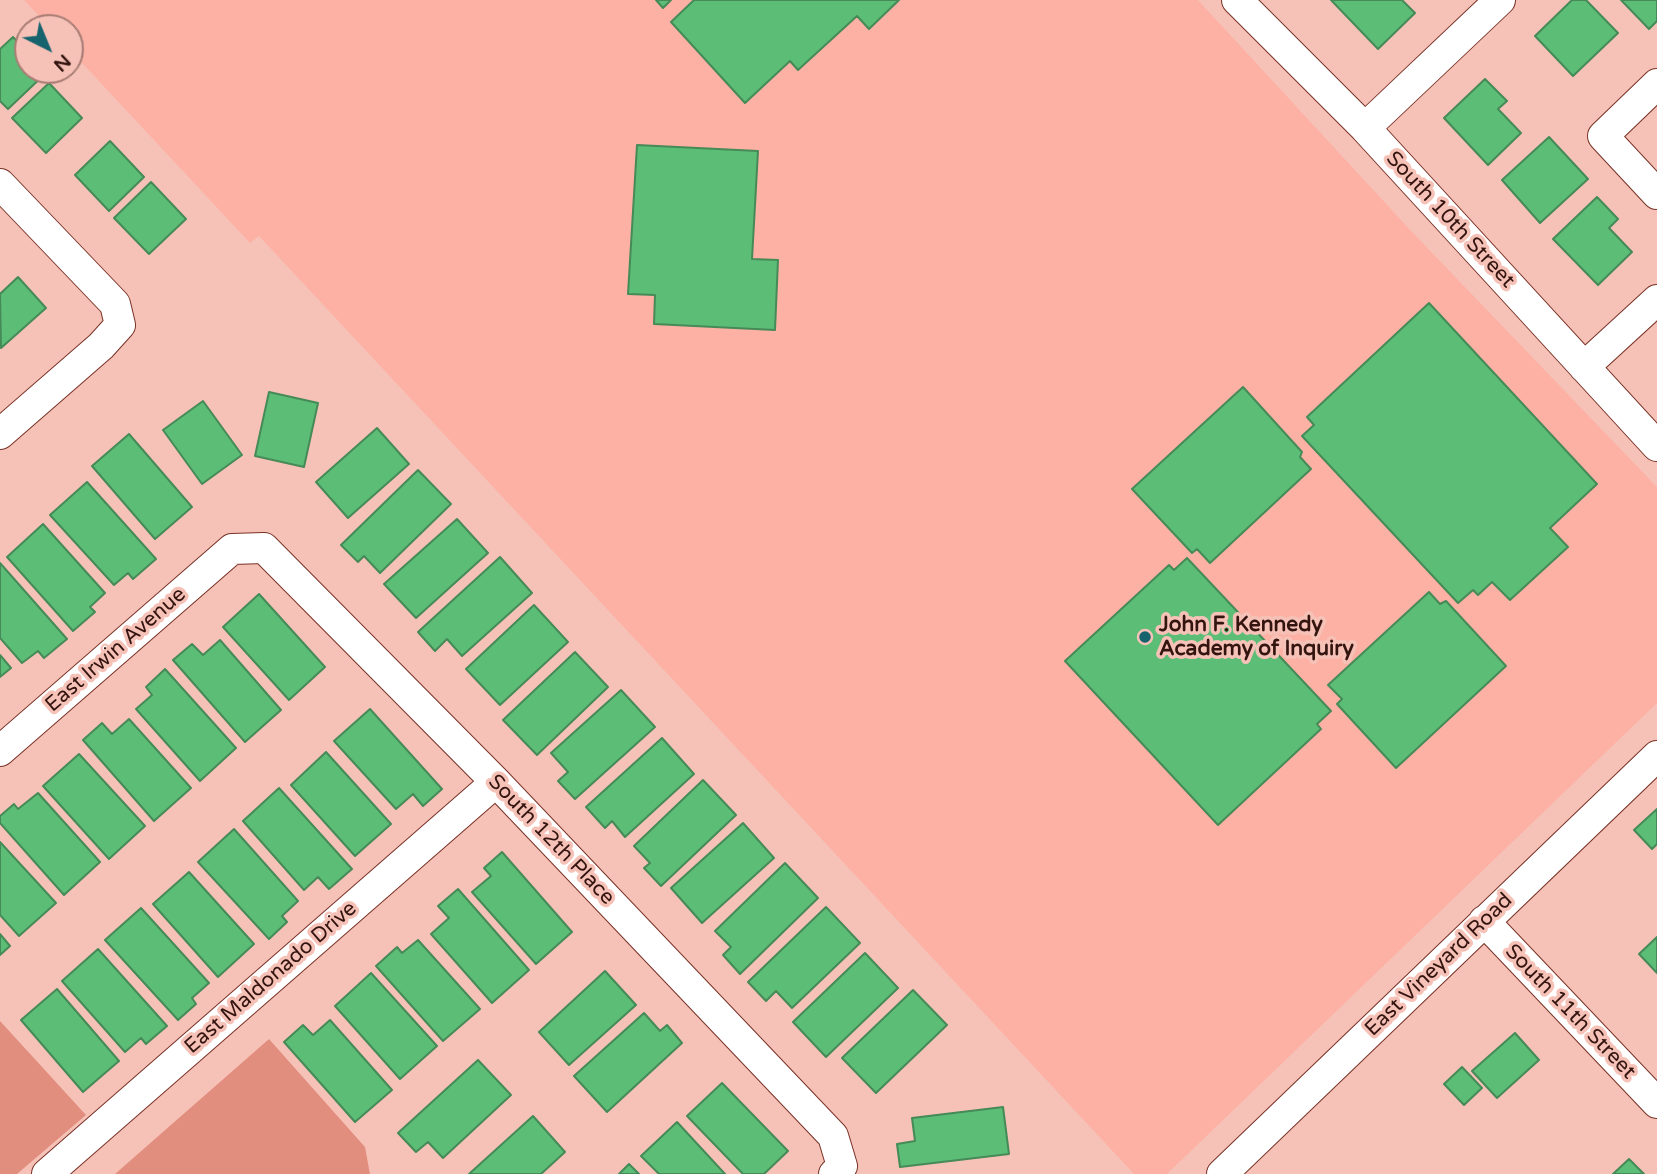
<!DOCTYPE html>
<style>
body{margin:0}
#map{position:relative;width:1657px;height:1174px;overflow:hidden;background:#f6c2b8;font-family:"Varela Round",sans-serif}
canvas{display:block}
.north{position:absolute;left:14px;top:14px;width:70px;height:70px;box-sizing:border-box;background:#f6c2b8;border:2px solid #a87c74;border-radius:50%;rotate:137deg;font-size:19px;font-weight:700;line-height:28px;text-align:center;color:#33140f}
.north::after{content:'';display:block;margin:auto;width:24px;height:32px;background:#16626d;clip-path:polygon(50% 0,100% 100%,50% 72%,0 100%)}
</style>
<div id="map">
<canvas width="1657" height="1174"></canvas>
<div class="north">N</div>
</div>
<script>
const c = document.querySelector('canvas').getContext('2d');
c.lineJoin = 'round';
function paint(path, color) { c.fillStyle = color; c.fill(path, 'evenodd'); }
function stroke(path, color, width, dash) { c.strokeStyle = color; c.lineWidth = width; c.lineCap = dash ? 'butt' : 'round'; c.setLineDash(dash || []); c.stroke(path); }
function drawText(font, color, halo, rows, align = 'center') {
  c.font = font + ' "Varela Round",sans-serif'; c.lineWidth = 7; c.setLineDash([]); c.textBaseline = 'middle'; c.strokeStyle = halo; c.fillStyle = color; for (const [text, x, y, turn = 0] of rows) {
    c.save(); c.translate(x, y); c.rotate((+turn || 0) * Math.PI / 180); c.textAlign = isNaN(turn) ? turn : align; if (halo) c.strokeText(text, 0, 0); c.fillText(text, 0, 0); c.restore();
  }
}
const built = new Path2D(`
 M24 0H1198L1413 233 1657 487V703L1167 1174H1134L259 236 250 243 70 50V28H50Z`);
const green = new Path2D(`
 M0 1021 86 1115 17 1174H0Z
 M269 1039 365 1147 370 1174H115Z`);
const building = new Path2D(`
 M656 0H671L663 8Z
 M694 0H899L869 29 857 16 798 70 790 61 745 103 671 22Z
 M1331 0H1402L1415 13 1378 49Z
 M1572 0H1586L1618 33 1573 76 1535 36Z
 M1621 0H1657V21L1649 29Z
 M13 37 28 53V70H44L47 72 8 109 0 101V49Z
 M1485 79 1507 101 1498 109 1521 133 1488 165 1444 118Z
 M49 83 82 118 46 153 12 118Z
 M1549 137 1588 179 1540 223 1502 180Z
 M110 141 144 177 109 211 75 175Z
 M637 145 758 151 752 259 778 260 775 330 654 324 655 295 628 294Z
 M151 182 186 219 149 254 114 218Z
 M1597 197 1618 219 1609 228 1632 252 1598 285 1553 239Z
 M18 277 46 308 1 348 0 294Z
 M1429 303 1597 484 1550 528 1568 547 1510 600 1492 582 1478 595 1473 590 1458 603 1302 436 1314 425 1307 417Z
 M1243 387 1302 452 1300 457 1311 469 1210 563 1197 549 1192 553 1132 489Z
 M269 392 318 403 304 467 255 456Z
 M203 401 242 455 202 484 163 430Z
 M377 428 409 464 348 518 316 482Z
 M129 434 192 507 155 539 92 466Z
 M418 470 451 504 380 573 364 556 358 562 341 545Z
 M87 482 156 559 133 579 128 573 114 585 50 515Z
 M457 519 488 553 416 618 384 584Z
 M43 524 105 593 90 607 95 612 73 631 7 557Z
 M500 557 532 593 462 656 447 639 435 651 418 632Z
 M1187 558 1331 711 1317 724 1321 729 1218 825 1065 661 1169 565 1174 570Z
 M0 563 67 639 44 658 38 651 22 663 0 638Z
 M1429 592 1440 604 1446 601 1506 666 1396 768 1337 704 1342 699 1328 685Z
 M259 594 325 667 289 700 223 627Z
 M534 605 568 642 500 705 466 669Z
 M220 640 281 710 245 742 173 660 192 644 203 655Z
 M575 652 608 687 537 755 503 720Z
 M0 655 11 668 0 677Z
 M165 669 236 748 200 781 136 709 152 695 146 687Z
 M621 690 655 727 575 799 558 781 568 772 551 753Z
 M370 709 442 789 423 806 413 794 396 809 334 741Z
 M129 719 191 788 154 821 83 740 102 723 112 734Z
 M662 738 694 774 625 837 612 821 605 828 586 807Z
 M326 752 391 824 355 856 291 785Z
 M79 754 145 826 109 859 43 786Z
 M703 780 736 815 661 886 644 868 650 863 634 846Z
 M279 788 352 869 329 889 318 877 304 890 243 821Z
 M38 793 100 862 64 895 0 823V816L14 804 18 809Z
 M1657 809V844L1652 849 1634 830Z
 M743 823 774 858 702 923 671 888Z
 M234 829 298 901 282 916 287 922 269 939 198 862Z
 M0 842 56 903 19 936 0 915Z
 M502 852 572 932 536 964 472 892 491 876 484 868Z
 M785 863 818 898 740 974 723 955 731 947 715 931Z
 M189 872 254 944 218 977 153 904Z
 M458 889 529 970 492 1003 431 934 449 918 438 906Z
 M826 907 860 943 792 1008 776 991 766 1001 748 982Z
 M141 908 209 983 192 998 196 1004 178 1020 105 940Z
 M0 934 10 946 0 955Z
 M1657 937V973L1639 954Z
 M418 940 480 1009 443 1041 376 966 397 947 402 953Z
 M98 949 167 1026 146 1044 141 1038 125 1052 62 981Z
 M865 953 898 988 826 1057 793 1022Z
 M605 971 636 1005 569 1065 539 1032Z
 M371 973 437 1046 400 1079 335 1006Z
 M57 989 119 1061 83 1092 21 1020Z
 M913 990 947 1025 876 1093 842 1058Z
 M644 1013 660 1031 667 1025 682 1043 607 1112 574 1076Z
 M330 1020 392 1090 355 1122 284 1042 303 1025 313 1035Z
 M1515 1033 1539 1060 1497 1098 1472 1071Z
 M478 1060 511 1095 443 1158 428 1142 416 1152 398 1133Z
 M1462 1067 1482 1088 1464 1105 1444 1084Z
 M722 1083 788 1151 764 1174H743L687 1116Z
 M1003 1107 1009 1154 900 1167 897 1144 915 1141 912 1118Z
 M533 1116 565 1152 541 1174H469Z
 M677 1122 725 1174H659L641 1156Z
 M1629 1159 1644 1174H1613Z
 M629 1164 639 1174H619Z`);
const minor = new Path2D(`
 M1237 0 1365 128 1657 446
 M1657 84 1603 136 1657 194
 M1365 128 1500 0
 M0 184 115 304 120 325 101 346 0 434
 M1584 367 1657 300
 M0 751 232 549 264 548 496 782 833 1136 842 1166 834 1174
 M1484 921 1657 1103
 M47 1174 496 782
 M1222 1174 1657 756`);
const markers = [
 [1145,637,7,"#16626d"]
];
const streetNames = [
 ["South 10th Street",1450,220,47],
 ["East Irwin Avenue",116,650,-41],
 ["South 12th Place",551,840,46],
 ["East Vineyard Road",1439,965,-44],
 ["East Maldonado Drive",271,978,-41],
 ["South 11th Street",1570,1012,46]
];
const poiNames = [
 ["John F. Kennedy",1159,625],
 ["Academy of Inquiry",1159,649]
];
paint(built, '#fcb1a4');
paint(green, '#e28e7f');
paint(building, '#5bbd76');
stroke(building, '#468a58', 2);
stroke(minor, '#793227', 32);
stroke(minor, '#fff', 30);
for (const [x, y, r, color] of markers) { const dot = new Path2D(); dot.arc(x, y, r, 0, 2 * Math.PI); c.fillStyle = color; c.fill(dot); stroke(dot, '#f6c2b8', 2.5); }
drawText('21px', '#33140f', '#f6c2b8', streetNames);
drawText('bold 21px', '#33140f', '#f6c2b8', poiNames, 'left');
</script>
